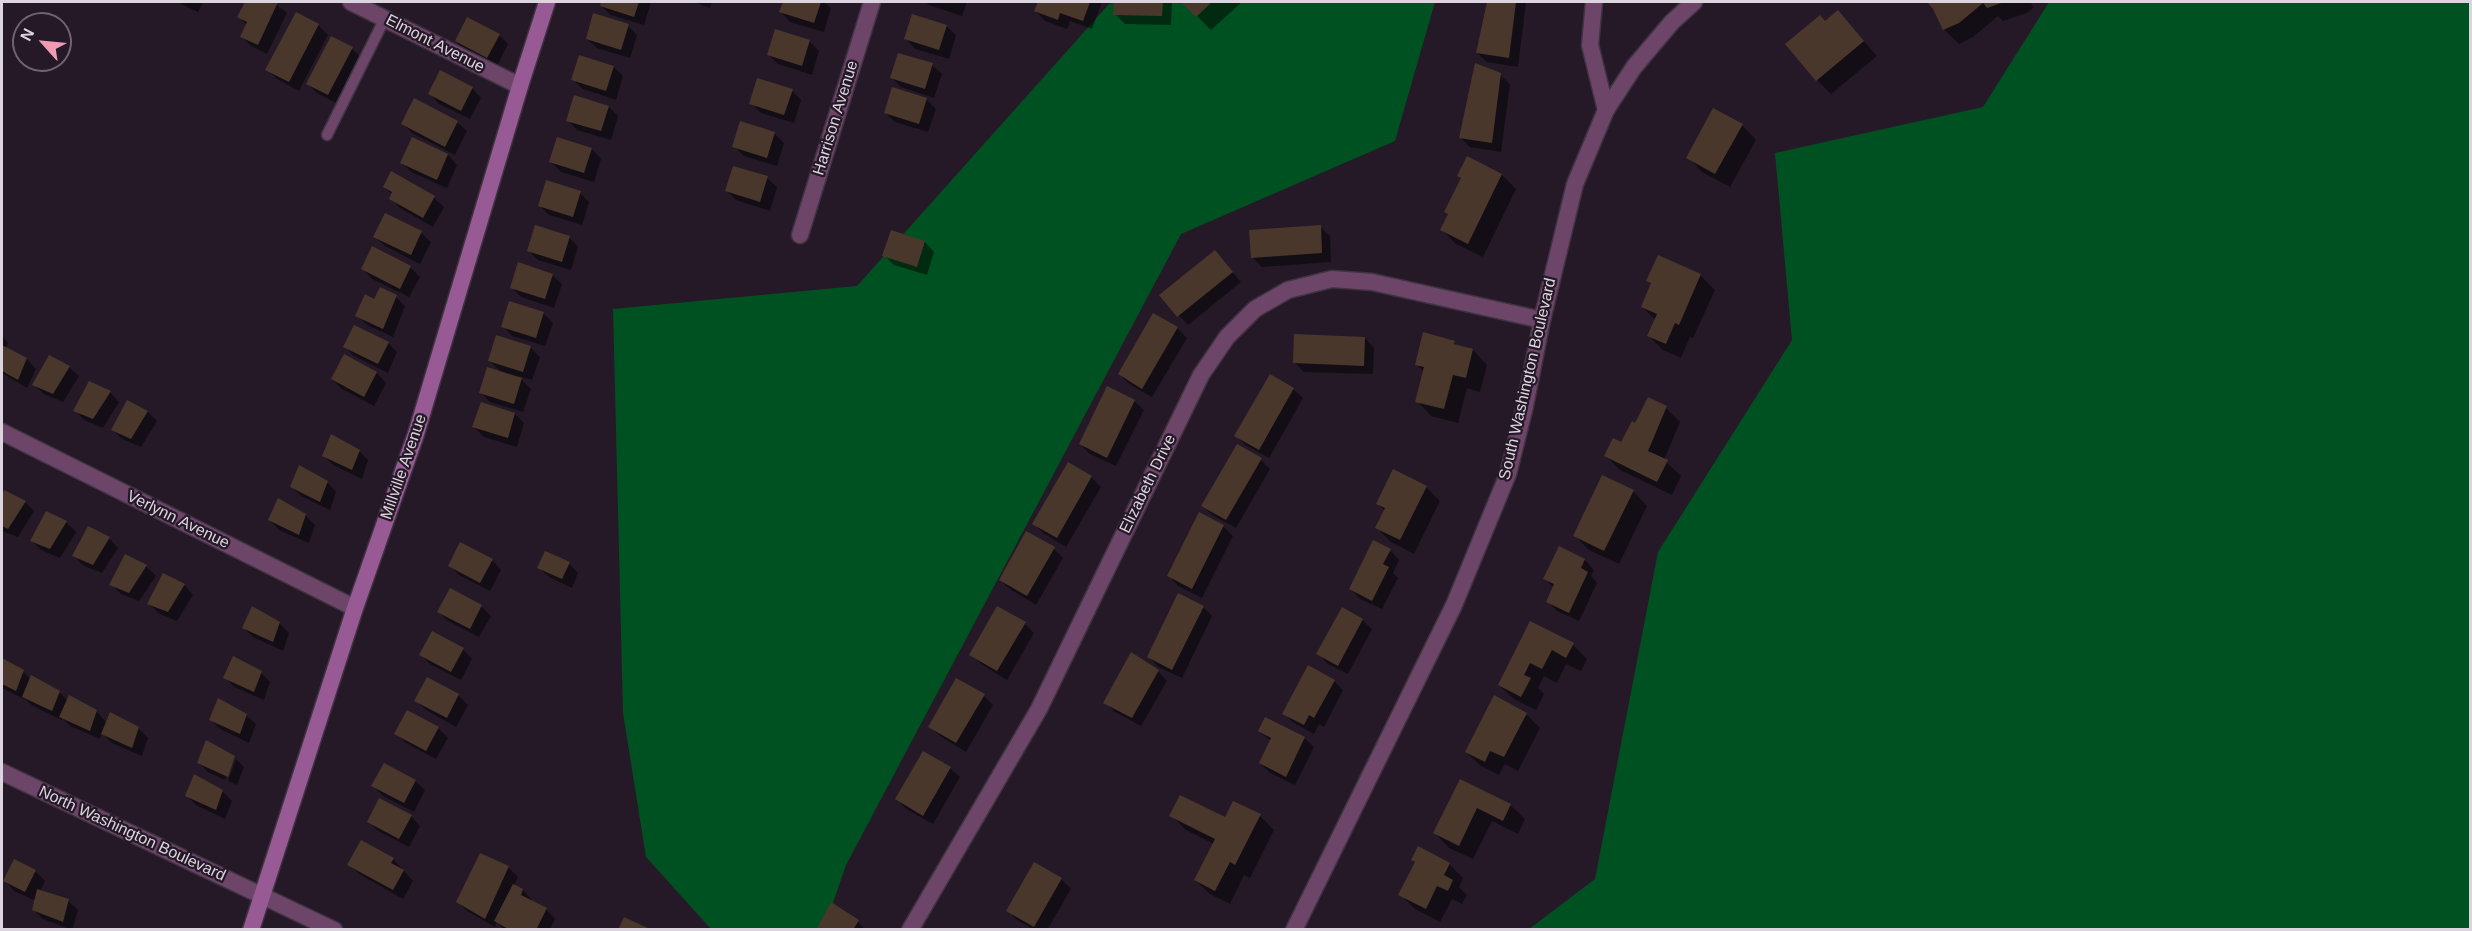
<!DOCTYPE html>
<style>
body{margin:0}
#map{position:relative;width:2472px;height:931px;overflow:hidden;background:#251928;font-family:Helvetica,sans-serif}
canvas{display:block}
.frame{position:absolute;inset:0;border:3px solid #dcd4de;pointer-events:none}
.north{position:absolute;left:12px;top:12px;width:60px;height:60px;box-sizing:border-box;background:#251928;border:2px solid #6e6471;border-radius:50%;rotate:297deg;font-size:16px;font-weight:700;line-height:24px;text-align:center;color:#dcd4de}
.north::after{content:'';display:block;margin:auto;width:21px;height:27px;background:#f09ab6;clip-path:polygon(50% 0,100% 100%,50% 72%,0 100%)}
</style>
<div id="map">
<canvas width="2472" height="931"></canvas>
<div class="frame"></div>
<div class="north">N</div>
</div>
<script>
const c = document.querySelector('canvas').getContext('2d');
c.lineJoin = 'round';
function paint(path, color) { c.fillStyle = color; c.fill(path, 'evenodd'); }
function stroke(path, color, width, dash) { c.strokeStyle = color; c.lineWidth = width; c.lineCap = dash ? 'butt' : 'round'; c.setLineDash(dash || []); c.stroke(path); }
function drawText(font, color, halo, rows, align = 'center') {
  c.font = font + ' Helvetica,sans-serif'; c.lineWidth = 4.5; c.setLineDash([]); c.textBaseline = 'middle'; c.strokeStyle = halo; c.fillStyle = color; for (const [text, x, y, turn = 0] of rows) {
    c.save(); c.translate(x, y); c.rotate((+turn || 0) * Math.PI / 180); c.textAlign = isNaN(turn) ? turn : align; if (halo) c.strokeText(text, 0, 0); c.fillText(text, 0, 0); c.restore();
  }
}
const forest = new Path2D(`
 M1117 2H1435L1395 141 1181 234 846 865 824 929H711L646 857 623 713 613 309 857 286 1109 4Z
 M2049 2H2470V929H1529L1595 879 1658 552 1792 340 1775 153 1983 107Z`);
const shadow = new Path2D(`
 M177 2H203L198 12Z
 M246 2H273L287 13 267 54 251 46 242 37 247 25 239 17Z
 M602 2H651L644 25 611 15 601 6Z
 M694 2H712L710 8Z
 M784 2H824L831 8 824 32 790 22 781 12Z
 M925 2H967L962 16 929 5Z
 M1039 2H1102L1092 29 1070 21 1067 29 1045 21 1036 11Z
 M1115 2H1172L1171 25 1125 24 1115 14Z
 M1183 2H1242L1211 30Z
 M1489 2H1526L1518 67 1487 62 1477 53Z
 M1929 2H2031L2033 8 2027 13 2003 21 1998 16 1973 37 1959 44 1944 29 1935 9Z
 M1838 12 1877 56 1831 94 1817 80 1825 23Z
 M296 14 319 26 328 35 299 91 277 79 267 69Z
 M628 26 637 35 630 58 597 48 587 39Z
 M946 26 956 35 949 59 915 49 906 39Z
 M776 31 810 42 819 51 812 75 778 64 769 55Z
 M499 35 508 44 497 66 466 51 456 41Z
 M332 38 352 49 362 58 338 104 317 93 308 84Z
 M932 65 942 74 934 98 901 87 892 78Z
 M614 67 623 76 616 100 583 89 573 80Z
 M1500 75 1510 84 1501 152 1470 147 1461 138Z
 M472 88 481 98 470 119 439 104 430 94Z
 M792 91 801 100 794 123 761 113 751 103Z
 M926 99 936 109 928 132 895 122 885 112Z
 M609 107 618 116 611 140 577 130 568 120Z
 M457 122 467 131 455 155 412 133 403 124Z
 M741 123 775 134 784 143 777 166 744 156 734 146Z
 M1742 125 1756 140 1730 187 1702 172 1688 157Z
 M413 139 448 155 457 165 447 188 411 172 402 163Z
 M592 149 601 159 594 182 561 172 551 162Z
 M1468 158 1502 175 1516 189 1483 257 1456 244 1442 230 1462 179 1459 176Z
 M734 168 767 178 777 187 770 211 736 200 727 191Z
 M392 173 434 198 444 207 433 227 400 208 391 198 393 195 384 187Z
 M580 193 589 202 582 225 549 215 539 205Z
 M386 215 421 233 431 242 420 264 385 246 375 237Z
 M1320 227 1330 236 1331 262 1262 267 1253 258Z
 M891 232 925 242 934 252 927 275 894 265 884 255Z
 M569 237 578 247 571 270 538 260 528 250Z
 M1215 252 1241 282 1188 325 1161 295Z
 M1658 257 1700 275 1715 290 1693 338 1690 337 1681 358 1663 350 1649 336 1656 320 1642 307 1652 285 1648 281Z
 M410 267 420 277 409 297 372 279 363 269Z
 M552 275 562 284 554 308 521 297 512 288Z
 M396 297 405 306 393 337 367 325 357 315 375 301Z
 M543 313 553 323 545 346 512 336 503 326Z
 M1177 328 1187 338 1152 397 1129 384 1119 374Z
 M2 336 8 343 5 349 27 359 36 369 27 388 2 373Z
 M1365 338 1374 348 1373 374 1304 372 1294 362Z
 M1454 342 1458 347 1473 350 1487 365 1480 392 1467 388 1458 423 1431 416 1417 401 1425 373 1416 364Z
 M388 343 397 352 388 373 354 356 345 347Z
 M530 347 540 357 532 380 518 376 531 389 523 412 490 402 480 392 502 373 489 360Z
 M344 356 377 373 386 383 374 406 342 389 332 379Z
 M69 367 79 376 63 402 44 394 34 385Z
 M1293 389 1303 398 1269 458 1245 445 1236 435Z
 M110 392 119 402 103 428 84 420 75 410Z
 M1134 401 1144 410 1116 466 1090 454 1080 444Z
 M128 402 148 412 157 421 141 447 122 439 113 430Z
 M1666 408 1680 422 1664 460 1681 476 1672 495 1620 470 1606 456 1622 444 1636 425Z
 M515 414 524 423 517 447 484 437 474 427Z
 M359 451 368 460 362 479 333 465 324 456Z
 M1261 460 1270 469 1236 528 1212 515 1203 506Z
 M1068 464 1091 477 1101 487 1066 547 1043 533 1034 524Z
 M327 482 336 492 330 510 301 496 291 487Z
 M1426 487 1440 501 1414 554 1391 542 1377 528 1385 511 1378 504Z
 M1633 491 1647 506 1619 564 1589 550 1574 535Z
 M5 492 25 502 34 511 18 537 2 531V498Z
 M47 513 67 523 76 532 60 558 41 550 32 541Z
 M305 515 315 525 309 543 279 530 270 520Z
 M1223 526 1233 536 1202 598 1178 586 1169 576Z
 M109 538 118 548 102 573 84 566 74 556Z
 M1559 548 1585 560 1594 570 1591 576 1597 583 1579 621 1557 611 1547 601 1554 588 1545 579Z
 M1054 549 1063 558 1036 605 1010 589 1000 580Z
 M1390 550 1399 560 1393 573 1398 578 1382 609 1360 599 1351 589Z
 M492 560 501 570 490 591 459 575 449 565Z
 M569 564 578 573 572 588 549 577 539 568Z
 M146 566 156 576 139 601 121 594 111 584Z
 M184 585 193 595 177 621 158 613 149 603Z
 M481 606 491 616 479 637 448 621 439 612Z
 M1203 607 1212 616 1182 678 1158 667 1149 657Z
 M1362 620 1372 629 1348 674 1328 664 1318 654Z
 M279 623 289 633 283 651 253 637 244 628Z
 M1531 623 1573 645 1587 659 1581 671 1566 664 1557 683 1544 676 1538 688 1544 694 1536 710 1514 699 1499 685Z
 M1025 624 1034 633 1007 680 981 664 971 655Z
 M463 649 472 659 461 680 430 664 421 655Z
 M2 660 23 672 31 679 59 692 68 701 96 711 107 723 138 728 148 738 142 756 112 743 102 733 100 739 70 726 62 718V720L33 706 26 700 2 688Z
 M1158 671 1167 681 1141 726 1115 712 1105 702Z
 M261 673 270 682 264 700 234 687 225 677Z
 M428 679 459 696 468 705 456 727 426 710 416 701Z
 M1334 681 1343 690 1324 727 1319 724 1314 734 1294 723 1284 714Z
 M984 696 993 705 966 752 940 736 930 727Z
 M1526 714 1540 728 1518 771 1505 764 1499 775 1481 766 1466 752Z
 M246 715 256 724 249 743 220 729 211 720Z
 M438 728 448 738 436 759 406 743 396 734Z
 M1259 731 1304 738 1314 747 1295 785 1270 773 1260 763 1271 741Z
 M924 753 950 768 960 777 933 824 906 809 897 799Z
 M234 757 235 759H232L225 780 208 772 198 762Z
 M236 759 244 767 237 785 228 781Z
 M415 781 425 790 414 812 383 796 373 786Z
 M1461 781 1510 805 1525 819 1518 834 1492 821 1473 859 1449 848 1435 833Z
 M222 791 232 801 225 819 196 805 187 796Z
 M1171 815 1226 819 1260 816 1274 830 1250 878 1244 875 1230 904 1210 894 1195 880 1214 844 1186 830Z
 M411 816 420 826 409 847 378 831 368 821Z
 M481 855 508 867 518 877 514 886 523 890 532 900 531 902 546 909 555 919 550 930H504L497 922 495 927 467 911 458 902Z
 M393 859 413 881 403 899 359 874 349 864Z
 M1412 860 1449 864 1463 878 1459 887 1467 895 1462 904 1452 899 1440 922 1415 909 1400 894 1416 863Z
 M1035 864 1061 879 1071 889 1047 930H1034L1017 920 1008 911Z
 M35 871 45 881 40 891 68 901 78 910 72 930 43 919 34 910 36 901 14 891 5 881Z
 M858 922 865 930H818Z`);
const building = new Path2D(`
 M245 2H278L258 45 240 37 247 22 237 17Z
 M601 2H639L634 17 600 6Z
 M783 2H821L814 23 779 12Z
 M1038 2H1090L1083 21 1060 13 1058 20 1034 11Z
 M1114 2H1163L1162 16 1113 15Z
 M1181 2H1212L1196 17Z
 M1487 2H1516L1509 58 1476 53Z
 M1927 2H2004L1987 8 1983 3 1959 23 1943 30 1933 9Z
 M1838 10 1864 41 1816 81 1785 44 1820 15 1825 21Z
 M296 12 319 24 289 82 265 70Z
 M593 13 629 24 621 50 586 39Z
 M912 14 947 25 939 50 904 39Z
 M467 17 500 34 487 58 455 41Z
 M775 29 810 40 802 66 767 55Z
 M331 36 353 47 328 95 306 84Z
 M898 53 933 63 925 89 890 78Z
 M579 55 614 66 606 91 571 80Z
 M1475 63 1501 73 1492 143 1459 138Z
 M440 70 473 87 461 111 428 94Z
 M757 78 793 89 784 115 749 104Z
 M892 87 927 98 919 124 884 113Z
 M574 95 609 106 601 131 566 121Z
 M414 98 458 121 445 147 401 124Z
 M1713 108 1743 124 1715 174 1686 158Z
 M740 121 775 132 767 158 732 147Z
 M412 137 448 154 437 180 400 163Z
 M557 137 592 148 584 173 549 162Z
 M1467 156 1502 174 1468 244 1440 230 1448 214 1444 212 1461 178 1457 176Z
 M733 166 768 176 760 202 725 191Z
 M391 171 435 196 423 218 389 199 392 192 383 187Z
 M546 180 581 191 573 217 538 206Z
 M385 213 422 231 411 255 373 237Z
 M535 225 570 236 562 262 527 251Z
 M1321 225 1322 253 1251 258 1249 230Z
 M891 230 925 241 917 267 882 256Z
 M372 246 411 266 400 289 361 269Z
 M1215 250 1233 272 1177 317 1159 295Z
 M1658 255 1701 274 1679 325 1675 323 1666 344 1647 336 1657 314 1641 307 1651 283 1646 281Z
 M518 262 553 274 545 299 510 288Z
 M380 287 397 295 383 329 355 316 365 294 374 299Z
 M509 301 544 312 536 338 501 327Z
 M1153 313 1178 327 1142 389 1118 374Z
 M354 325 389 342 378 364 343 347Z
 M1423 332 1455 341 1454 344 1473 349 1466 378 1453 375 1444 409 1415 402 1424 367 1415 365Z
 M1294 334 1365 337 1364 366 1293 363Z
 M496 335 531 346 523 372 488 361Z
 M2 345 27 358 18 380 2 371Z
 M344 354 377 372 364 397 331 379Z
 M49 355 70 366 53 394 32 385Z
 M487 367 522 378 514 404 479 393Z
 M1270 374 1294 388 1259 450 1234 436Z
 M89 381 111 391 93 419 73 411Z
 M1107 386 1135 400 1107 458 1079 444Z
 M1648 397 1667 406 1648 451 1668 460 1657 482 1604 456 1613 438 1621 442 1632 421 1635 423Z
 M127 400 148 411 131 439 111 430Z
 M481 402 515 413 508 438 472 427Z
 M331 434 360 450 352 470 322 456Z
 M1237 444 1262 458 1226 520 1201 506Z
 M1068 462 1092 476 1057 538 1032 524Z
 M299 465 328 481 320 502 290 487Z
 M1393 469 1427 486 1400 540 1375 528 1385 508 1376 504Z
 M1602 475 1634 490 1604 551 1573 536Z
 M4 490 26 501 8 529 2 526V495Z
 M278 498 306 514 299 535 268 520Z
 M46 511 67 521 50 549 30 541Z
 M1199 512 1224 525 1192 589 1167 576Z
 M88 526 110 537 93 565 72 556Z
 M1026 531 1055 547 1027 596 999 580Z
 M1373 540 1391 549 1383 564 1389 567 1372 601 1349 589Z
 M460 542 493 559 480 583 448 566Z
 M1559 546 1585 559 1581 568 1588 572 1569 613 1546 602 1554 584 1543 579Z
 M545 551 570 562 562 579 537 568Z
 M125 554 147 565 129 593 109 585Z
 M163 573 185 584 168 612 147 604Z
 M450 588 482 605 470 629 437 612Z
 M1178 593 1204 606 1172 670 1147 657Z
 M252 606 280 622 273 642 242 628Z
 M997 606 1026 622 997 671 969 655Z
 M1342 607 1363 619 1338 666 1316 654Z
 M1530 621 1574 643 1566 658 1552 650 1542 669 1530 663 1524 675 1531 678 1521 697 1498 685Z
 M432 631 464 648 451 672 419 655Z
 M1131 652 1159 670 1132 718 1103 703Z
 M233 656 262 671 254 692 223 678Z
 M2 658 24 670 16 691 2 684Z
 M1308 665 1335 680 1314 718 1309 715 1304 725 1282 714Z
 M31 675 60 691 52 711 22 697Z
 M427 677 459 694 447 718 414 701Z
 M956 678 985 694 956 743 928 727Z
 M69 695 97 710 90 731 59 717Z
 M1494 695 1527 713 1504 757 1490 751 1485 762 1465 752Z
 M218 698 247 714 240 734 209 720Z
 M407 710 439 727 426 751 394 734Z
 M110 712 139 727 132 748 101 734Z
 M1265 717 1305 737 1286 777 1259 763 1271 738 1258 731Z
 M206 740 235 756 228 777 197 763Z
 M923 751 951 767 923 816 895 799Z
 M384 763 416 780 404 803 371 786Z
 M194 774 223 790 216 810 185 796Z
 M1460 779 1511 804 1503 821 1477 808 1459 846 1433 833Z
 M1180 795 1225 817 1233 801 1261 814 1235 865 1230 862 1215 891 1194 880 1215 839 1169 816Z
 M379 798 412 815 399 839 367 822Z
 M361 840 394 858 391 863 404 870 393 890 347 865Z
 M1418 846 1450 863 1444 875 1453 880 1448 891 1437 886 1426 909 1398 895 1415 862 1411 860Z
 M480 853 509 866 485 919 456 902Z
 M14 859 36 870 25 892 3 881Z
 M1034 862 1062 878 1034 927 1006 911Z
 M513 884 523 889 521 895 547 908 536 930H510L494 921Z
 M37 889 69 899 63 922 32 910Z
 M831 902 859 920 853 930H816Z
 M624 917 652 930H618Z`);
const service = new Path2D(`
 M327 135 385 18`);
const minor = new Path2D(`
 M351 2 520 86
 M1594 2 1590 45 1606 110
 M800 235 872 2
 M2 432 355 608
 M910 930 1039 709 1201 375 1227 337 1255 309 1288 290 1332 279 1372 282 1542 320`);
const tertiary = new Path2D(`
 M2 772 334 930
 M1294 930 1454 605 1508 474 1525 406 1542 320 1575 184 1606 110 1634 67 1672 22 1694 2`);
const secondary = new Path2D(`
 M251 930 355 608 416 434 520 86 547 2`);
const streetNames = [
 ["Elmont Avenue",435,44,27],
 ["Harrison Avenue",836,118,-73],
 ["South Washington Boulevard",1528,379,-77],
 ["Millville Avenue",404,467,-71],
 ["Elizabeth Drive",1148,484,-64],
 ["Verlynn Avenue",178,520,26],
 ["North Washington Boulevard",132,834,25]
];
paint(forest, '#005121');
paint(shadow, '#0007');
paint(building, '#4a372c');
stroke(service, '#3f3341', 13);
stroke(minor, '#3f3341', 19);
stroke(tertiary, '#3f3341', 19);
stroke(secondary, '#3f3341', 19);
stroke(service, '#6c4569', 10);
stroke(minor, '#6c4569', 16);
stroke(tertiary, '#6c4569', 16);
stroke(secondary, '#985a94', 16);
drawText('16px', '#dcd4de', '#251928', streetNames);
</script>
